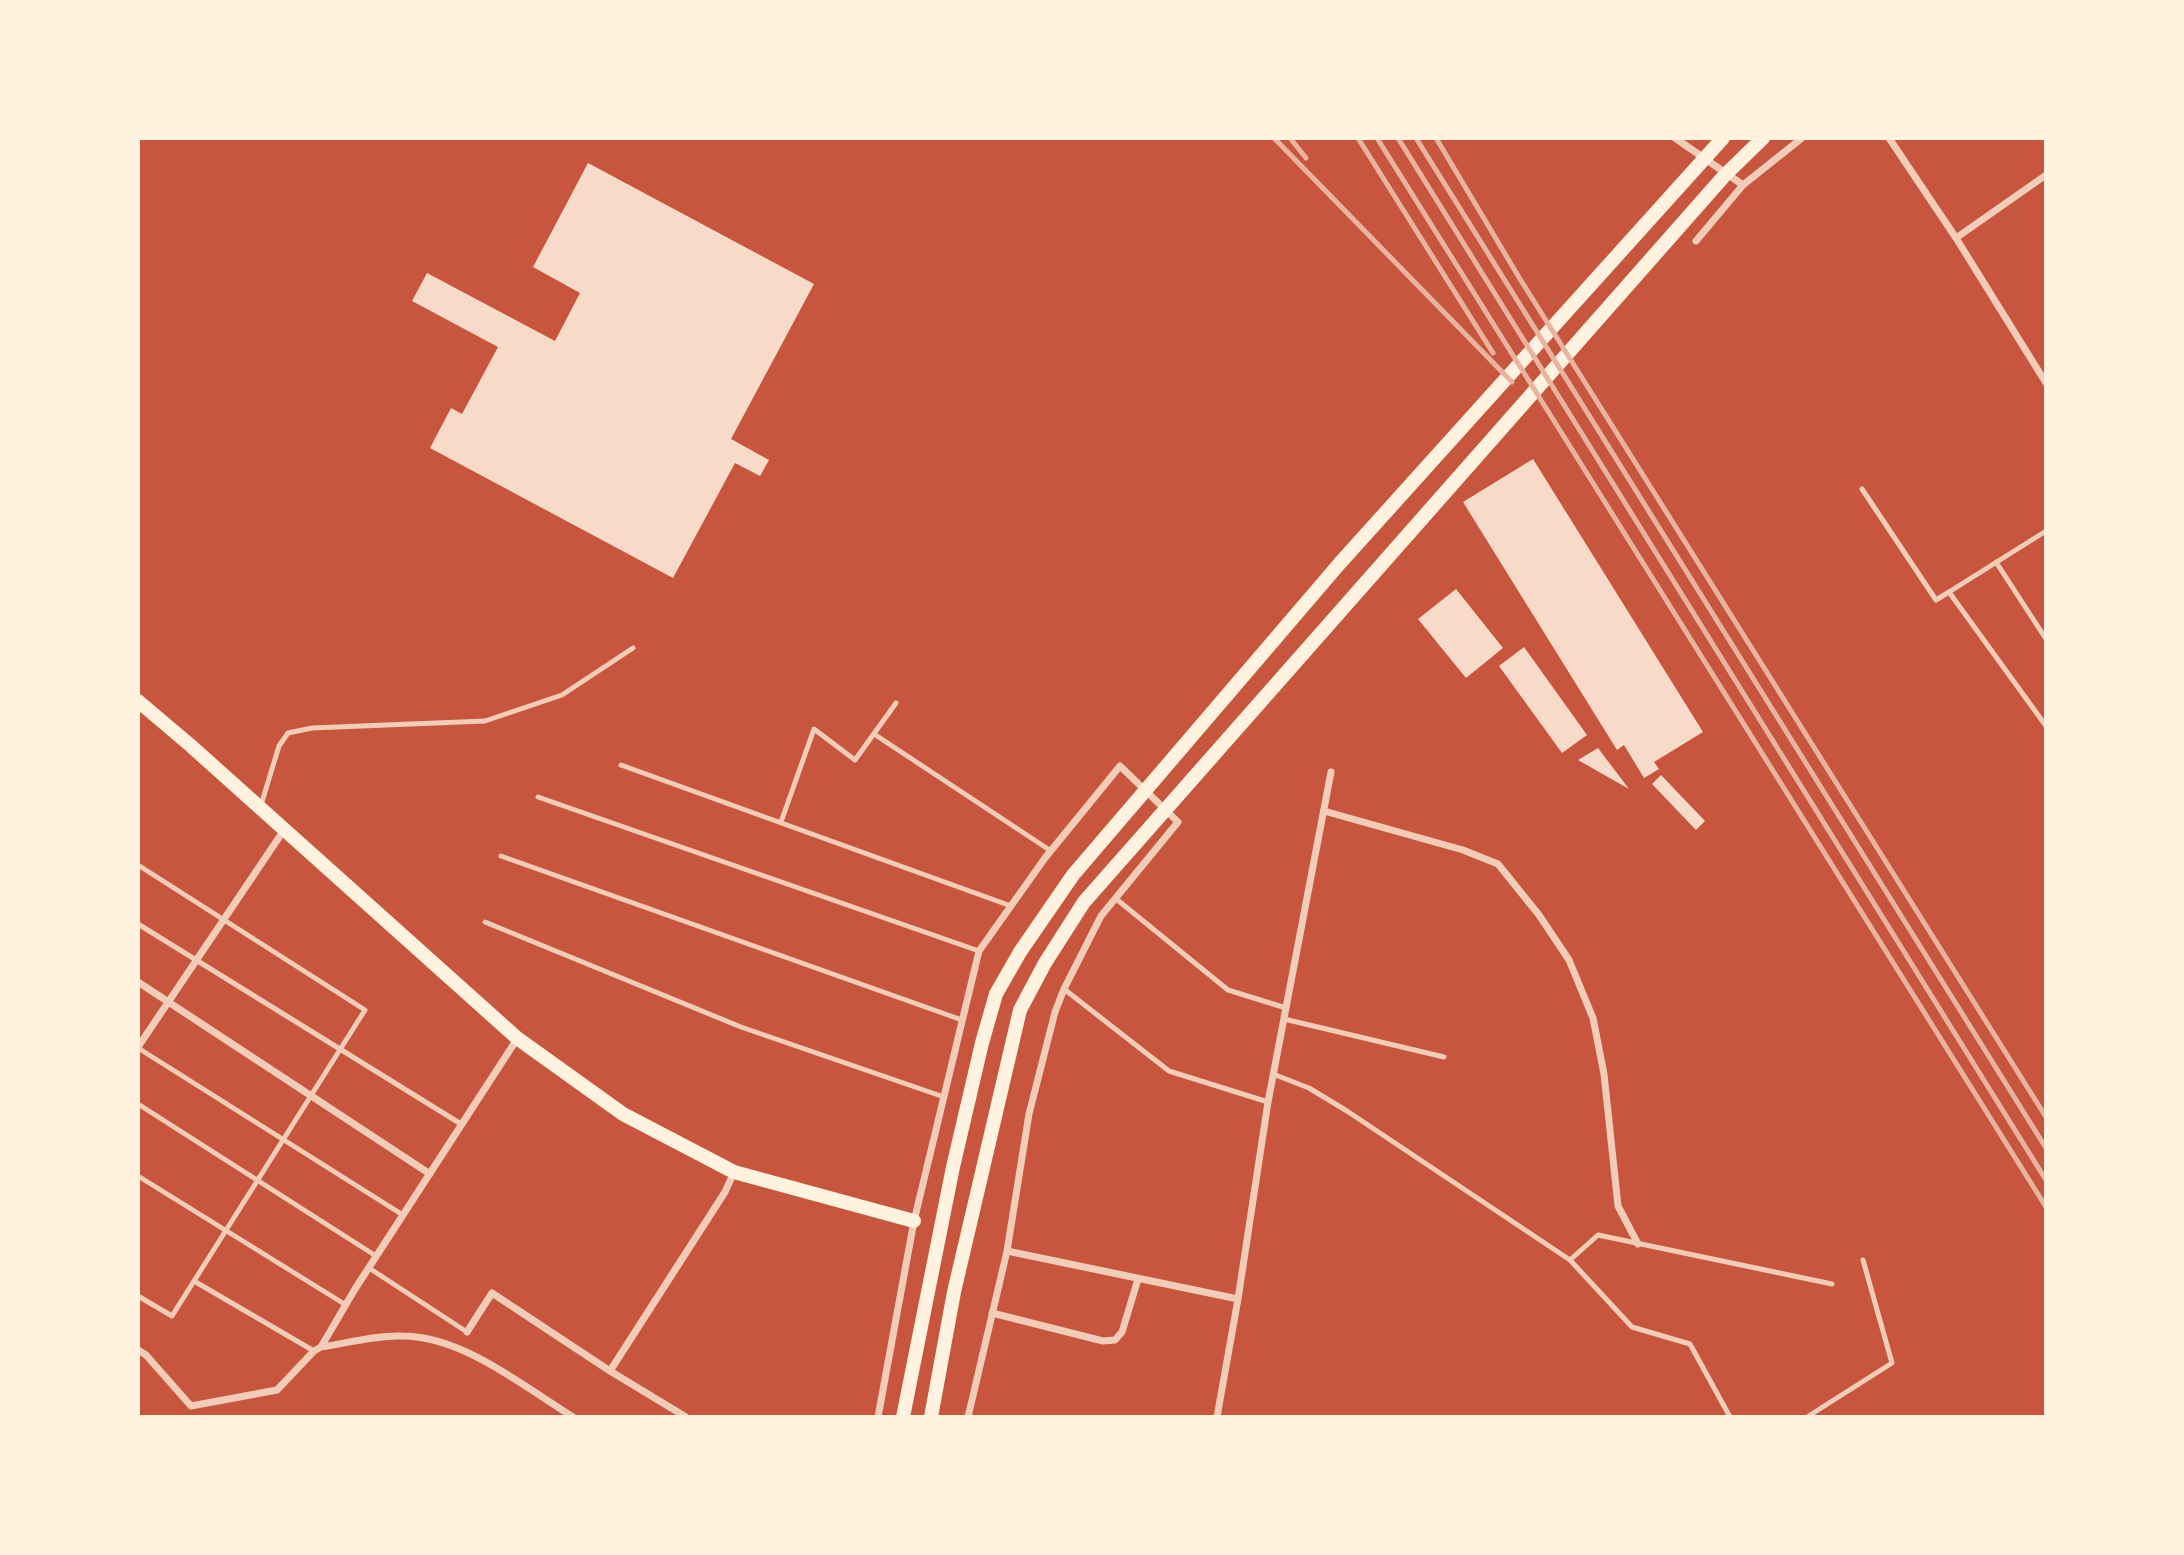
<!DOCTYPE html>
<style>
body{margin:0}
#map{position:relative;width:2184px;height:1555px;overflow:hidden;background:#c8553d;font-family:"Golos Text",sans-serif}
canvas{display:block}
.frame{position:absolute;inset:0;border:140px solid #fff3e0;pointer-events:none}
</style>
<div id="map">
<canvas width="2184" height="1555"></canvas>
<div class="frame"></div>
</div>
<script>
const c = document.querySelector('canvas').getContext('2d');
c.lineJoin = 'round';
function paint(path, color) { c.fillStyle = color; c.fill(path, 'evenodd'); }
function stroke(path, color, width, dash) { c.strokeStyle = color; c.lineWidth = width; c.lineCap = dash ? 'butt' : 'round'; c.setLineDash(dash || []); c.stroke(path); }
const building = new Path2D(`
 M588 163 814 284 731 439 769 460 760 476 735 463 673 578 430 448 451 408 462 414 498 347 412 301 427 273 555 341 580 293 533 267Z
 M1533 459 1703 732 1654 762 1659 769 1644 778 1624 745 1617 750 1463 502Z
 M1456 589 1503 648 1466 678 1418 619Z
 M1524 647 1587 735 1562 753 1499 666Z
 M1598 748 1629 789 1578 760Z
 M1661 775 1705 821 1696 830 1652 784Z`);
const service = new Path2D(`
 M1862 489 1936 600 1949 592
 M2046 531 1949 592 2046 726
 M1996 562 2046 639
 M874 734 1051 851
 M621 765 1011 906
 M538 797 979 951
 M261 805 279 746 288 733 312 728 485 721 562 695 633 648
 M781 822 814 729 855 760 896 703
 M501 856 962 1020
 M138 865 365 1010 194 1281
 M1115 898 1228 990 1286 1008
 M485 922 741 1027 944 1097
 M138 924 461 1124
 M1064 989 1169 1071 1268 1102
 M1284 1019 1444 1057
 M138 1048 403 1215
 M1273 1074 1309 1088 1347 1111 1570 1260 1598 1235 1832 1284
 M138 1104 376 1256
 M138 1176 346 1305
 M1570 1260 1632 1327 1690 1344 1730 1417
 M369 1268 467 1332
 M138 1296 172 1316 194 1281 314 1351
 M1807 1417 1892 1363 1863 1260`);
const minor = new Path2D(`
 M1675 138 1743 185
 M1889 138 1956 238 2046 383
 M1956 238 2046 175
 M1696 241 1743 185 1802 138
 M1324 811 1463 850 1498 864 1539 915 1569 960 1593 1018 1604 1074 1618 1206 1638 1244
 M138 982 430 1174
 M138 1047 284 830
 M1007 1251 1238 1299
 M992 1313 1103 1341 1115 1340 1122 1332 1138 1279
 M467 1332 492 1293 610 1371 686 1417
 M321 1347C348 1343 376 1335 402 1336 463 1336 523 1386 573 1417
 M138 1350 146 1355 191 1406 277 1390 314 1351 321 1347 355 1289 517 1039
 M610 1371 725 1192 734 1172
 M878 1417 914 1221 979 951 1045 858 1120 766 1178 822 1101 916 1064 989 1055 1012 1029 1114 1007 1251 968 1417
 M1217 1417 1238 1299 1268 1102 1331 772`);
const secondary = new Path2D(`
 M138 701 190 745 517 1038 623 1114 734 1172 914 1221
 M903 1417 953 1167 982 1043 996 994 1020 952 1073 875 1340 563 1723 138
 M931 1417 954 1292 1020 1010 1045 963 1084 902 1725 175 1763 138`);
const rail = new Path2D(`
 M1274 138 1512 382
 M1290 138 1306 158
 M1358 138 1493 353
 M1377 138 2046 1207
 M1398 138 2046 1180
 M1416 138 2046 1148
 M1436 138 1520 279 2046 1117`);
paint(building, '#f7dbc8');
stroke(service, '#f1ccb7', 5);
stroke(minor, '#f1ccb7', 7);
stroke(secondary, '#fff3e0', 14);
stroke(rail, '#e9b49f', 5);
</script>
